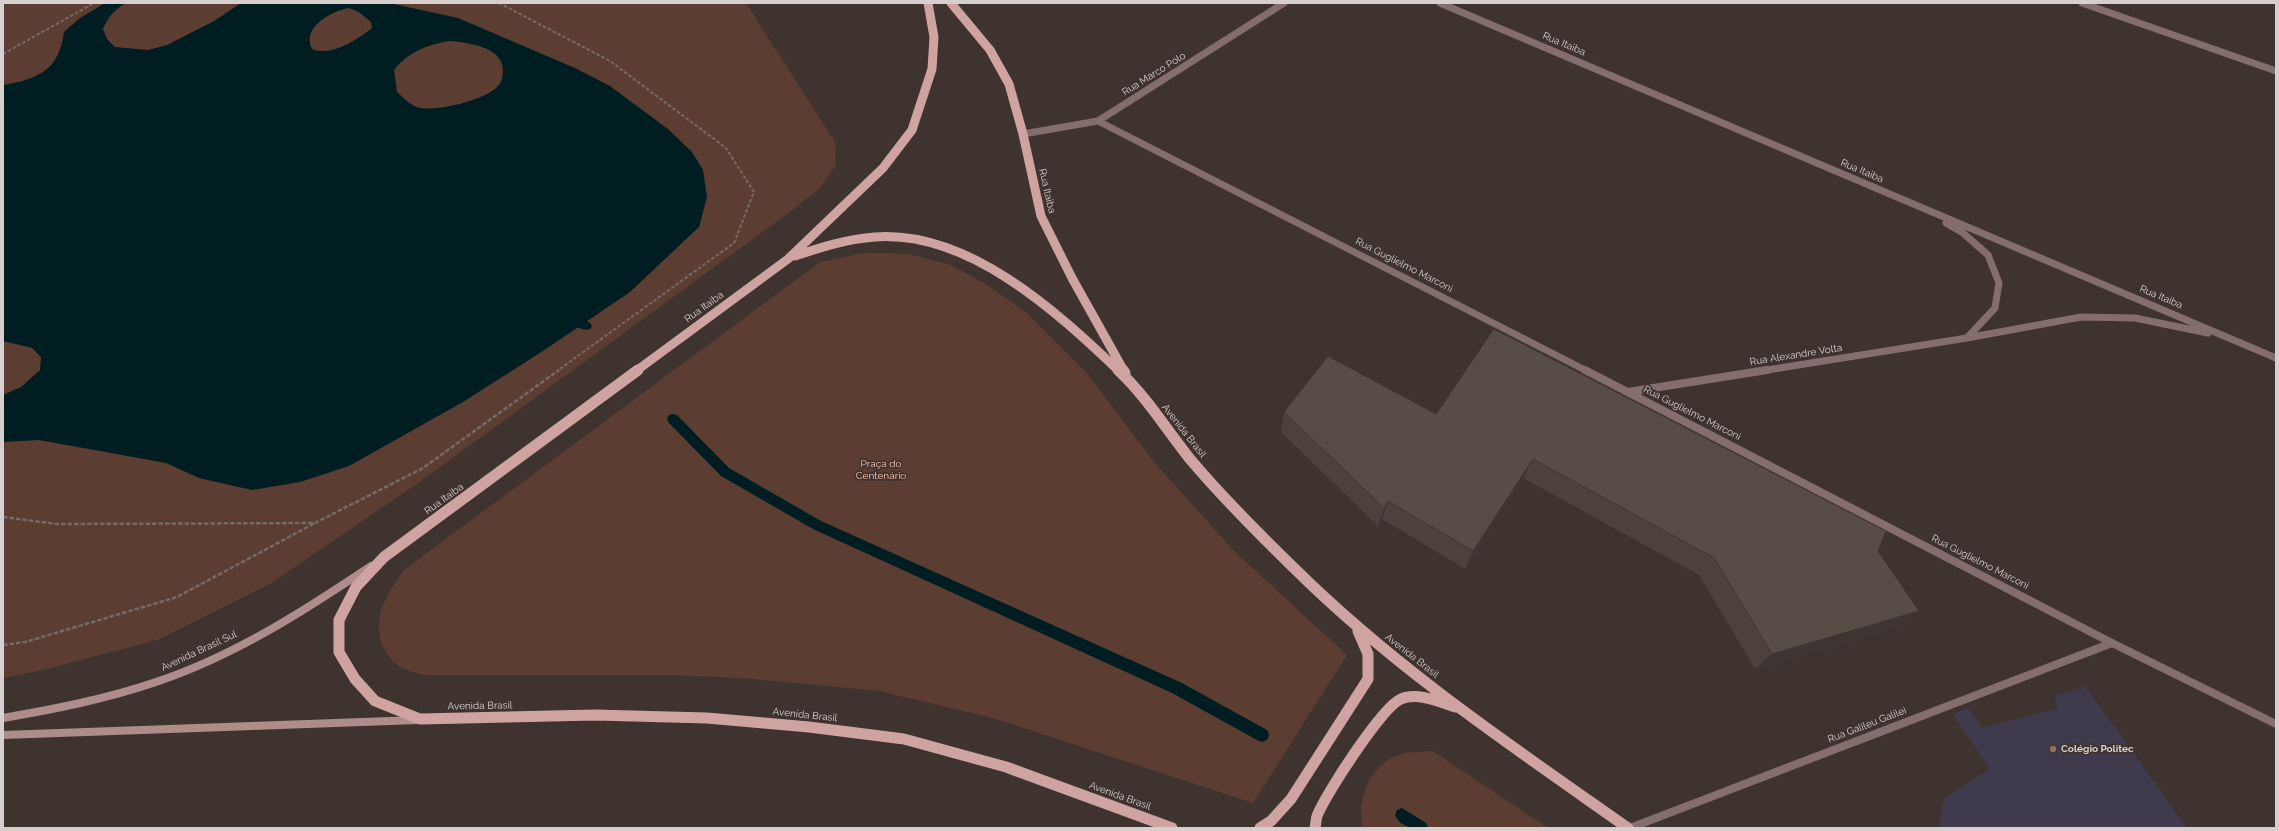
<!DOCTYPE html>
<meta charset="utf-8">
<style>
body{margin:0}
#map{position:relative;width:2279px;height:831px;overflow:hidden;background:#3f332f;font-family:Raleway,sans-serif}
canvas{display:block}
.frame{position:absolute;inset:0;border:4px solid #d7cfcd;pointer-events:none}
</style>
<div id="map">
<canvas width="2279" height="831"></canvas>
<div class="frame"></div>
</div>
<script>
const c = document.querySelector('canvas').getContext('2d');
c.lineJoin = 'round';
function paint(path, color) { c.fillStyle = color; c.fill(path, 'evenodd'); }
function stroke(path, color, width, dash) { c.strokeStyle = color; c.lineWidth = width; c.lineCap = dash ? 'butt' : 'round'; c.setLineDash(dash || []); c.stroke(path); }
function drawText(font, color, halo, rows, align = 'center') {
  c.font = font + ' Raleway,sans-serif'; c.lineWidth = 3.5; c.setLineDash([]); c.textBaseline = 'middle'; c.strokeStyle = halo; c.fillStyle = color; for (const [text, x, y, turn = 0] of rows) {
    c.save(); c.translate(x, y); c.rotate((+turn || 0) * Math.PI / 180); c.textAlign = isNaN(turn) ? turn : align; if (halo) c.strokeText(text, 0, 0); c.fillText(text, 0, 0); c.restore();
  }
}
const education = new Path2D(`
 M2085 686 2187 828H1939L1944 799 1990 769 1953 714 1968 708 1982 728 2058 708 2054 696Z`);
const green = new Path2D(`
 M3 3H746L835 142 836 165 820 188 790 212 421 481 270 584 160 639 43 670 3 678Z
 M864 253 909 254 951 265 987 285 1027 313 1087 373 1154 462 1234 551 1347 655 1253 803 993 718 879 691 754 679 674 675H425C418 673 411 672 404 669 395 665 387 655 383 647 371 618 387 593 404 570L820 262Z
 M1433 751 1548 828H1363C1357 803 1366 775 1388 760 1401 751 1418 752 1433 751Z`);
const water = new Path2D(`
 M105 3H126C115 9 108 17 103 29L107 39 115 47 148 50 167 45 214 21 241 3H389L458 18 575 68 610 86 668 129 692 152 703 170 707 197 699 227 630 292 546 349 463 402 349 466 300 482 252 490 199 478 166 463 39 440 3 442V395L21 387 40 370 41 357 32 348 3 341V85C39 79 59 70 64 32L80 18ZM349 8 359 12 371 22 372 28C357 40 331 57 312 49 301 27 332 11 349 8ZM451 41C468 43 501 46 503 69 503 75 502 82 498 86 486 100 434 113 417 107 410 105 403 97 397 92L394 70C408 52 428 44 451 41Z`);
const stream = new Path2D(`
 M569 311 590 323 592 326 590 329C582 332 567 323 563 316L565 313Z
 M673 414 677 415 729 468 821 521 1182 683 1267 730 1269 735 1267 740 1262 742 1257 740 1172 693 813 529 721 476 669 423 667 419 669 415Z
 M1402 808 1426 823 1428 828C1415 828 1401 829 1395 815L1397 810Z`);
const pathFar1 = new Path2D(`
 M499 3 610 61 726 148 754 192 734 243 557 371
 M3 54 94 3`);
const path = new Path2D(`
 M3 517 57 524 315 523 423 468 559 370
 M3 645 25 642 177 597 315 523`);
const minorFar1 = new Path2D(`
 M1440 3 2276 358
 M2082 3 2276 71
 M1098 121 1587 371
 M1023 134 1098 121 1284 3
 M1946 223 1963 233 1988 255 1999 283 1995 308 1967 338
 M1761 371 1967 338 2081 317 2135 318 2208 333`);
const minor = new Path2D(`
 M1585 370 2112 643 2276 724
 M1628 392 1767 370
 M1630 828 2112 643`);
const secondary = new Path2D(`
 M3 718C55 709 106 699 156 682 234 656 304 611 371 566
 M3 735 418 720`);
const primaryFar1 = new Path2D(`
 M951 3 990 50 1009 84 1023 134 1041 216 1072 278 1124 371
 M795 256C822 247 847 239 875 237 968 230 1056 311 1119 371
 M636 371 788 259 883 168 912 130 932 69 934 37 928 3`);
const primary = new Path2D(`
 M638 370 384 557 356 587 339 620V652L355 679 375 701 420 719 595 715 707 718 809 727 904 739 1006 767 1172 828
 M1118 370C1146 396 1166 429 1190 459 1222 497 1259 534 1295 569 1395 668 1513 747 1628 828
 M1123 370 1125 373
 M1260 828 1271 821 1291 799 1368 679V654L1358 631
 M1315 828C1316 824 1316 819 1317 816 1325 795 1382 707 1401 699 1417 692 1440 702 1455 707`);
const wall = new Path2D(`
 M1284 412 1436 414 1898 627 1755 669 1699 575 1523 478 1465 569 1382 519 1378 526 1281 432Z`);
const shadedWall = new Path2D(`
 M1533 459 1523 478 1465 569 1473 551Z
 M1388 501 1382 519 1378 526 1384 508Z
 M1919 611 1898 627 1755 669 1772 654Z`);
const building = new Path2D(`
 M1494 329 1886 531 1878 551 1919 611 1772 654 1714 558 1533 459 1473 551 1388 501 1384 508 1284 412 1328 356 1436 414Z`);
const markers = [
 [2053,749,4,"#8d6e63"]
];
const streetNames = [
 ["Rua Itaiba",1564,44,23],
 ["Rua Marco Polo",1154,74,-32],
 ["Rua Itaiba",1862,171,23],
 ["Rua Itaiba",1047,191,77],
 ["Rua Guglielmo Marconi",1404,265,27],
 ["Rua Itaiba",2161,297,23],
 ["Rua Itaiba",704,307,-36],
 ["Rua Alexandre Volta",1796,355,-9],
 ["Rua Guglielmo Marconi",1692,413,27],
 ["Avenida Brasil",1184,431,52],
 ["Rua Itaiba",444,499,-36],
 ["Rua Guglielmo Marconi",1980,562,27],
 ["Avenida Brasil Sul",199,651,-25],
 ["Avenida Brasil",1412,656,38],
 ["Avenida Brasil",480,706,-1],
 ["Avenida Brasil",805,715,6],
 ["Rua Galileu Galilei",1867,725,-21],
 ["Avenida Brasil",1120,796,20]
];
const parkNames = [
 ["Praça do",881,464],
 ["Centenário",881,476]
];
const poiNames = [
 ["Colégio Politec",2061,749]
];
paint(education, '#403b4c');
paint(green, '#5c3d31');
paint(water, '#001e22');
paint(stream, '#001e22');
stroke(pathFar1, '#766b68', 2, [3.5, 2]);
stroke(path, '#766b68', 2.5, [4.5, 2]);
stroke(minorFar1, '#846e6d', 7);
stroke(minor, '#846e6d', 8);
stroke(secondary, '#af8c8c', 8);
stroke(primaryFar1, '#d0a3a3', 9);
stroke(primary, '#d0a3a3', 11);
paint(wall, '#4c413d');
paint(shadedWall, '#3e3532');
paint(building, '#584c47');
stroke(building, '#3e3532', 1);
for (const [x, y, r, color] of markers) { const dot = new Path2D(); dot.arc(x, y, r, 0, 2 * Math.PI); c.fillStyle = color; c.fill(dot); stroke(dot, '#3f332f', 1.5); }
drawText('10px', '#d7cfcd', '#3f332f', streetNames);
drawText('10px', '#ffc4af', '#3f332f', parkNames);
drawText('bold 10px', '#d7cfcd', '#3f332f', poiNames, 'left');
</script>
